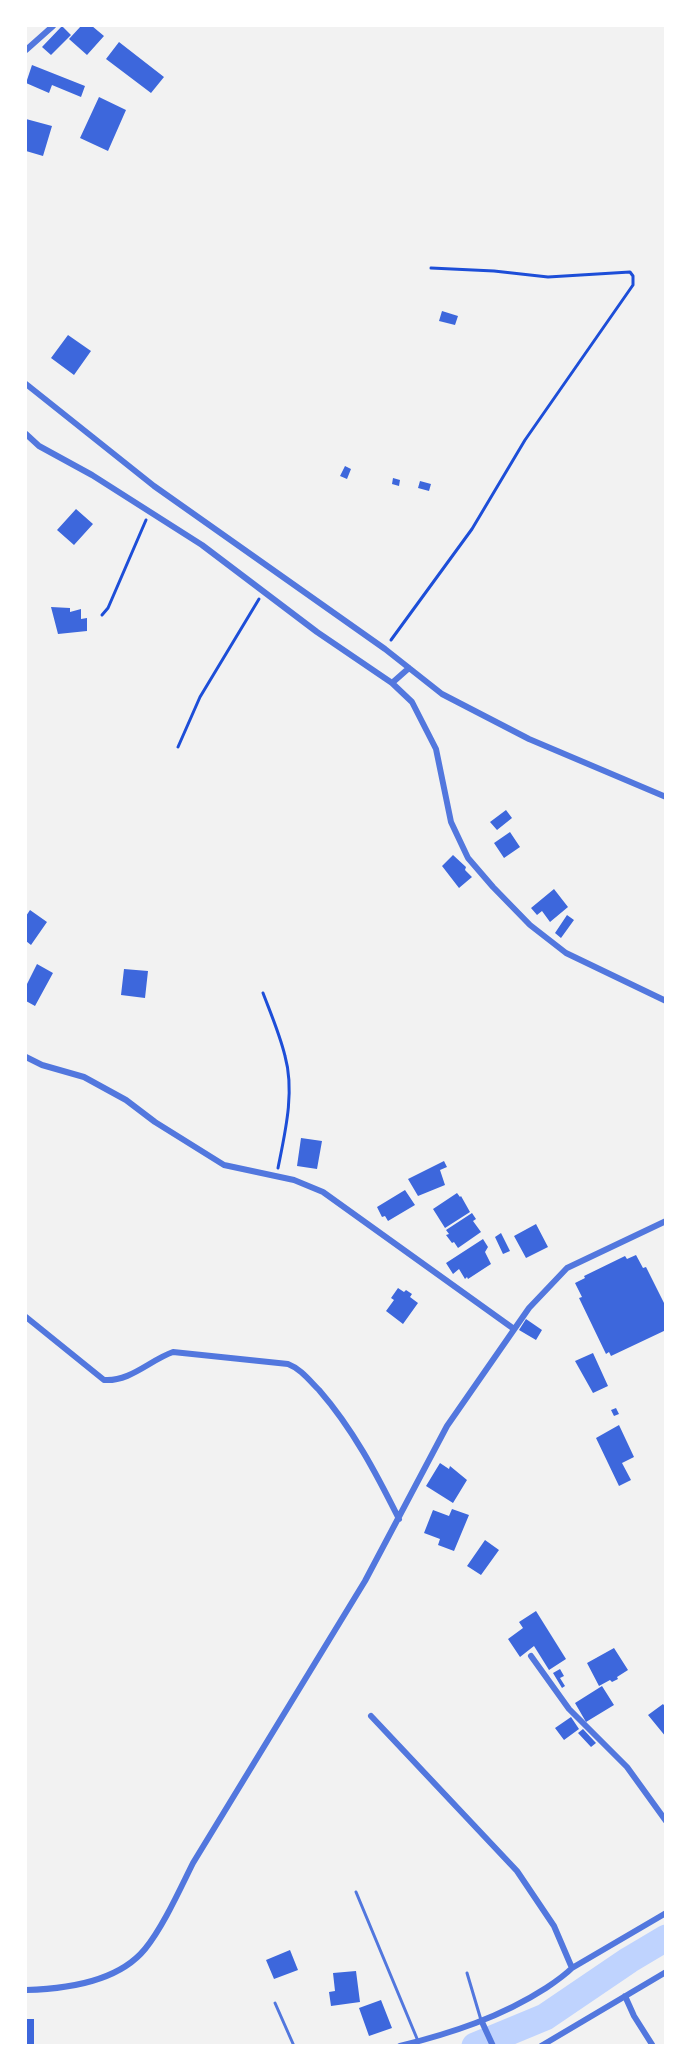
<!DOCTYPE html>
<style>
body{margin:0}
#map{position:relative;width:691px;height:2071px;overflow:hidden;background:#f2f2f2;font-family:"Source Sans 3",sans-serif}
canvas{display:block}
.frame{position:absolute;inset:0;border:27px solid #fff;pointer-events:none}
</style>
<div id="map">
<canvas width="691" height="2071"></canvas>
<div class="frame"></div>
</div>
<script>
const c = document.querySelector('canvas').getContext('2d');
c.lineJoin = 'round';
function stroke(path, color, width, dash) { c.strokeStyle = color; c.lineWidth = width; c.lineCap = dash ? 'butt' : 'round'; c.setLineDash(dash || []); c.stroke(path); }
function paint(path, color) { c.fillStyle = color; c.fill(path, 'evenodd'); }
const river = new Path2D(`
 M475 2046 545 2017 629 1960 666 1938`);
const building = new Path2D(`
 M62 26 71 35 51 55 42 47Z
 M81 26H92L104 36 87 55 69 39Z
 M119 42 164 77 151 93 106 59Z
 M32 65 85 86 81 97 52 85 49 93 26 83Z
 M99 97 126 110 108 151 80 138Z
 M26 119 52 126 43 156 26 151Z
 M442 311 458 316 455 325 439 321Z
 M68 335 91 351 74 375 51 358Z
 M345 466 351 469 347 479 340 476Z
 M393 478 400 480 399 486 392 484Z
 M420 481 431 484 429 491 418 488Z
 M76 509 93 524 74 545 57 530Z
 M51 607 70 608V612L81 609V619L87 618V631L58 634Z
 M506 810 512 818 497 830 490 822Z
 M510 832 520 847 504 858 494 843Z
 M453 855 466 867 465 870 472 877 459 888 442 866Z
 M554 889 568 907 550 922 542 911 537 915 531 908Z
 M30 910 47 922 31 945 26 941V916Z
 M567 915 574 920 561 938 555 933Z
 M37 964 53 973 35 1006 26 1001V986Z
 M124 969 148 971 145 998 121 995Z
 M301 1138 322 1141 317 1169 297 1166Z
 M444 1161 447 1167 440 1170 445 1185 418 1196 408 1179Z
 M405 1190 415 1205 388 1221 385 1216 382 1217 377 1207Z
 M457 1193 460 1197 461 1196 470 1212 445 1228 433 1209Z
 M472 1213 476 1219 473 1221 481 1232 458 1248 454 1242 452 1243 446 1235 449 1234 446 1230Z
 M536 1224 548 1247 526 1258 514 1236Z
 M501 1233 510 1251 503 1254 495 1237Z
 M483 1239 488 1247 485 1252 491 1264 468 1279 467 1277 465 1279 459 1269 453 1274 446 1263Z
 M636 1255 643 1268 646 1267 666 1307V1330L611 1356 609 1352 606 1354 579 1298 582 1297 575 1283 585 1278 584 1276 625 1256 627 1259Z
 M398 1288 404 1292 406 1290 412 1294 410 1297 418 1303 403 1324 386 1311 394 1300 391 1298Z
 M526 1319 542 1330 536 1340 519 1330Z
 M593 1353 608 1386 593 1393 575 1361Z
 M616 1408 619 1414 614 1416 611 1410Z
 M619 1425 634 1457 622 1463 631 1480 619 1486 596 1438Z
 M440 1463 449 1469 450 1466 467 1480 453 1503 426 1486Z
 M452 1509 469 1515 454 1551 438 1545 440 1539 424 1533 433 1510 449 1516Z
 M485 1540 499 1550 481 1575 467 1566Z
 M536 1611 566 1659 549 1670 534 1646 520 1657 508 1639 523 1628 519 1622Z
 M614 1648 628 1670 617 1677 618 1679 612 1682 610 1680 599 1686 587 1663Z
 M560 1669 564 1676 560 1678 565 1686 562 1688 553 1673Z
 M602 1686 614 1705 586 1722 575 1703Z
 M663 1704 666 1708V1737L648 1715Z
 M571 1717 579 1729 564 1740 555 1728Z
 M583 1729 596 1743 591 1747 578 1733Z
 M290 1950 298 1970 274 1979 266 1960Z
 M356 1971 360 2002 331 2006 329 1992 335 1991 333 1973Z
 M381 2000 392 2028 369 2036 359 2008Z
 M26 2019H34V2046H26Z`);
const path = new Path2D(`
 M102 615 108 608 146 520
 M391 640 472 529 525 440 633 285V276L630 272 548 277 494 271 431 268
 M178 747 200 697 259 599
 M263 993C271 1014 280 1035 285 1056 295 1092 285 1133 278 1168`);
const service = new Path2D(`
 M356 1892 418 2041
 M467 1973 481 2020
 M275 2003 294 2046`);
const minor = new Path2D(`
 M26 50 53 26
 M26 384 154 486 385 649 442 694 529 739 666 797
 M26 434 39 446 92 475 202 545 317 632 392 683 412 702 436 749 451 822 468 858 493 887 530 925 566 953 666 1001
 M392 683 409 668
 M26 1057 42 1065 84 1077 126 1100 155 1122 224 1165 294 1180 323 1192 514 1329
 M26 1317 104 1380C130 1382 150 1360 173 1352L288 1364C301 1369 309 1380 319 1390 353 1429 376 1473 399 1519
 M531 1656 569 1709 627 1767 666 1821
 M371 1716 517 1871 554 1926 572 1968C564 1976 555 1982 546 1988 501 2017 452 2033 400 2046
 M572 1968 666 1913
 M26 1990C65 1989 118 1982 145 1949 163 1927 180 1889 193 1863L365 1581 447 1426 529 1308 567 1268 666 1221
 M625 1996 634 2016 653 2046
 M482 2022 493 2046
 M541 2046 666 1972`);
stroke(river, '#bfd3fe', 27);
paint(building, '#3d67dc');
stroke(path, '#1d4ed8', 3);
stroke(service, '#5277de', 3);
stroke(minor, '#5277de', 6);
</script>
